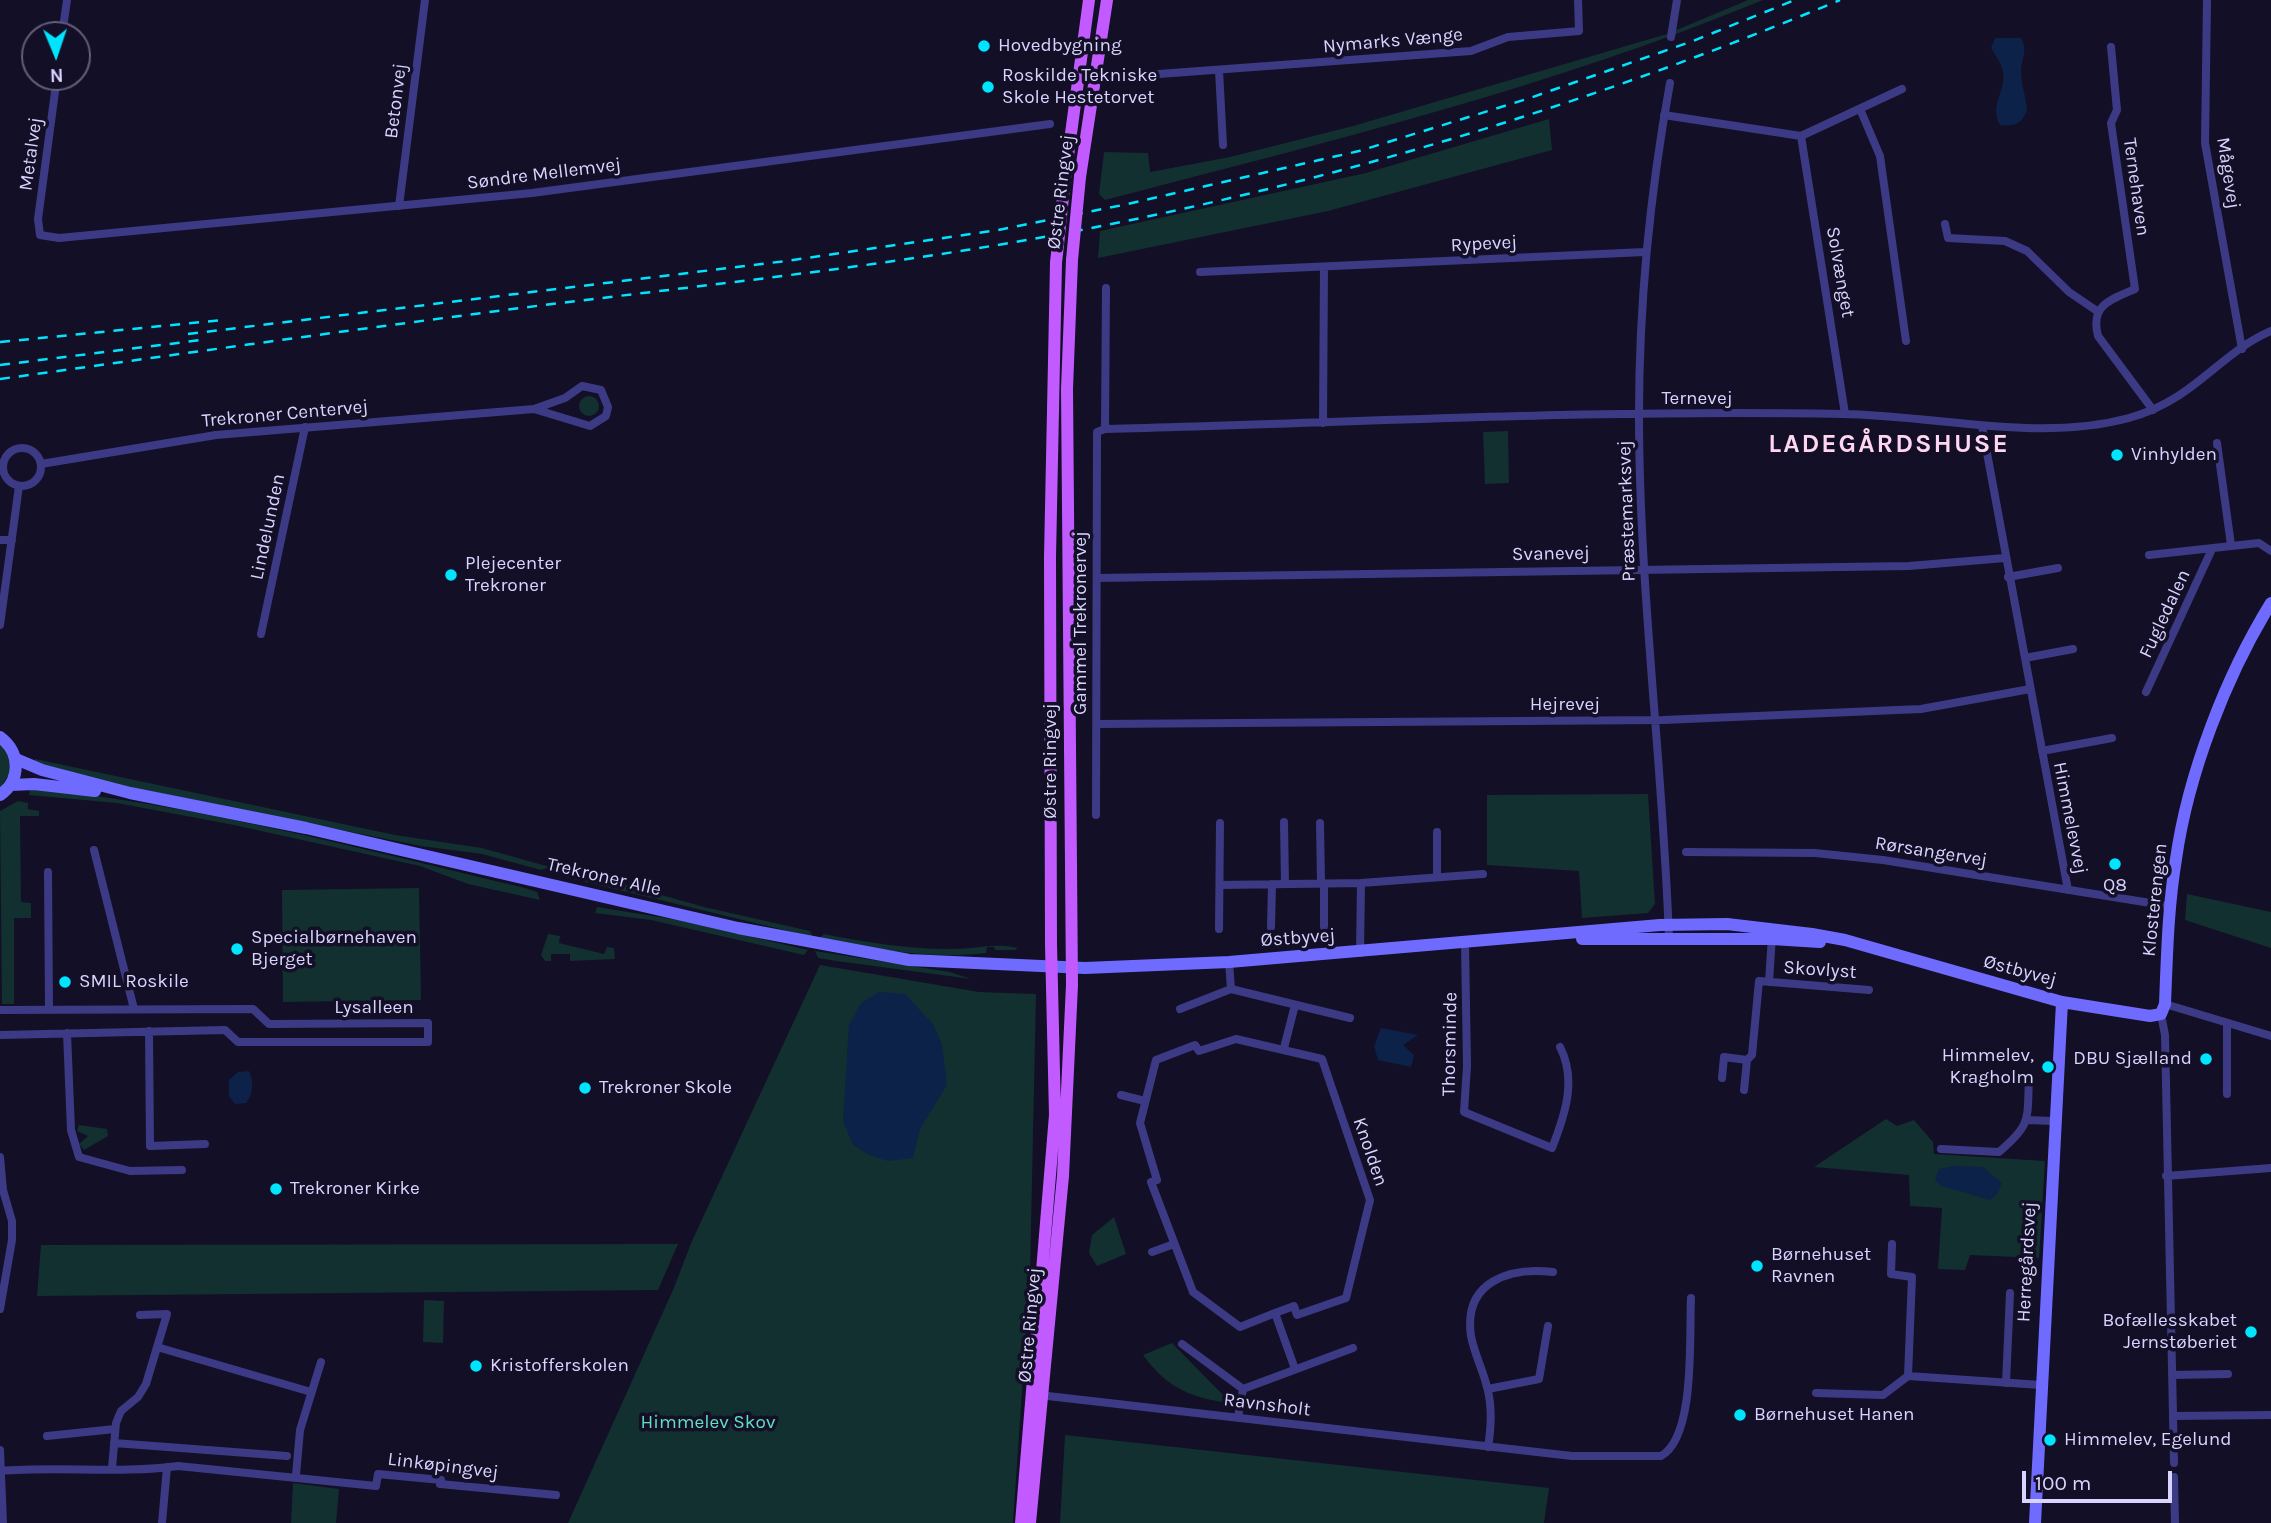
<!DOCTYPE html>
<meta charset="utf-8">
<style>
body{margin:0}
#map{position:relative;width:2271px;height:1523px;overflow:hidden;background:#130f26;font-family:Karla,sans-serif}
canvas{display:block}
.north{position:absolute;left:21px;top:21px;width:70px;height:70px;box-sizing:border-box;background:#130f26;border:2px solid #625e7d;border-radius:50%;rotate:178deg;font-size:19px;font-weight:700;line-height:28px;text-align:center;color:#d9d4ff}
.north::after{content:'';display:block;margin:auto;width:24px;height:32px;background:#00e5ff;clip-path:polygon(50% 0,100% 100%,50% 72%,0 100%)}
.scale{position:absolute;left:2022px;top:1471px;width:150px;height:32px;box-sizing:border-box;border:4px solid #d9d4ff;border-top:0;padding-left:9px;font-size:21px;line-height:24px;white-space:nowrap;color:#d9d4ff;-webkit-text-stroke:5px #130f26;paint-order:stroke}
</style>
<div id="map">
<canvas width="2271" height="1523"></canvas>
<div class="north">N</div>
<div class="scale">100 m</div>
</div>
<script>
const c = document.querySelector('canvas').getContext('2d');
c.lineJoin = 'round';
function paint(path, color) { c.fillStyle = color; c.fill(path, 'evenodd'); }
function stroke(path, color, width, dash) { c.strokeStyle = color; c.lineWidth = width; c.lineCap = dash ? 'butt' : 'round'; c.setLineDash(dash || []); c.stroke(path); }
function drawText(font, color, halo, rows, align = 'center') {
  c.font = font + ' Karla,sans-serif'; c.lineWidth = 7; c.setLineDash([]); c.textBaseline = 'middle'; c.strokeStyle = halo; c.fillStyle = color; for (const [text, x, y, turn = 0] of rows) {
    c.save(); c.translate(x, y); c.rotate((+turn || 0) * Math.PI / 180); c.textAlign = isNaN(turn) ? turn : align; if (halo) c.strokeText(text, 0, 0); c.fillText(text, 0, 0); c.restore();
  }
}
const green = new Path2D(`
 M1748 0H1763C1550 88 1327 142 1105 200L1099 194 1104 152 1148 153 1150 172 1230 157 1353 126 1667 34Z
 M1549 119 1552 150 1328 211 1098 258 1100 231 1366 173Z
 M579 406a10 10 0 1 1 20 0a10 10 0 1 1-20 0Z
 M1508 431 1509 483 1485 484 1483 432Z
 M0 742 8 751 11 771 0 788Z
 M35 759 395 835 482 848 550 867 541 870 482 854 421 846 94 780 34 764Z
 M30 788C199 805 361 849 525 888L537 892 540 900 468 884 420 866 234 825 117 803 29 795Z
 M1648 794 1655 904 1648 913 1582 918 1579 871 1487 865V795Z
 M18 801 28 803V809L39 811V816H20L21 902 31 903V918H14V1004H2L0 811Z
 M559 866 704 907 810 931 813 937 565 877 558 873Z
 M419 888 421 1000 283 1002 282 890Z
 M2187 894 2271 912V948L2185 920Z
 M597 907 678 920 808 950 804 955 651 920 595 913Z
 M548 934 560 936 559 943 604 954 607 947 614 948 615 959 570 961V954H551V961H545L541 955Z
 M824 934C865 942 906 949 948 949 971 950 995 942 1018 948L1015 950H995L994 947H987L986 953C929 960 874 948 818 939Z
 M815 951 950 972 971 979 837 961 818 958Z
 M820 965 979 992 1036 994 1030 1274 1013 1523H568L673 1290 692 1241Z
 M1886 1119 1897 1126 1914 1120 1933 1142 1934 1154 2045 1161 2039 1258 1970 1255 1965 1270 1938 1269 1942 1208 1910 1206 1909 1175 1814 1167Z
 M79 1125 107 1129 108 1136 84 1150 79 1144 88 1136 77 1131Z
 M1114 1217 1126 1254 1097 1266 1089 1253 1092 1235Z
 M678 1244 658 1290 37 1296 41 1245Z
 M424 1300 444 1301 443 1343 423 1342Z
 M1172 1343 1223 1395 1222 1402C1186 1396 1165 1385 1143 1355Z
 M1065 1435 1549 1488 1544 1523H1060Z
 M293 1483 339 1489 336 1523H291Z`);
const water = new Path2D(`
 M1995 38H2021C2028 50 2022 58 2021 70 2021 83 2026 97 2027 110 2022 124 2014 127 2000 125 1988 104 2009 89 2002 68 2000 61 1994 54 1991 48Z
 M879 992 905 994 933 1024 942 1044 947 1085 920 1129 913 1158 888 1161 869 1155 853 1145 843 1121 849 1025 861 1003Z
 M1381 1028 1418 1035 1403 1045 1414 1055 1411 1067 1378 1060 1374 1046Z
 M249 1071C254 1080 253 1095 246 1103L235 1104 229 1096V1080L238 1072Z
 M1954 1166 1983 1167 2002 1183 1997 1194 1990 1200 1941 1186 1935 1180 1939 1169Z`);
const street = new Path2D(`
 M2207 0 2205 143 2242 349
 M62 35 67 0
 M1671 37 1677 0
 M2111 47 2117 110 2111 123 2135 289C2110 300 2090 305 2098 336L2153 410
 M1219 70 1223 145
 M57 77 38 219 40 235 59 238 532 193 1050 124
 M1118 77 1471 51 1508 37 1579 31 1578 0
 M1860 109 1880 156 1906 341
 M1664 115 1801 136 1902 89
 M1801 136 1845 414
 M399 206 425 0
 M1945 224 1948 238 2005 241 2027 251 2069 292 2097 311
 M1200 272 1645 252
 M1323 423 1324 267
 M1982 426 2068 890
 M1105 429 1106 288
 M2217 443 2231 545
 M3 467a19 19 0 1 1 38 0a19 19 0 1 1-38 0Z
 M41 464 216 435 534 409 565 398 582 386 601 390 608 407 606 416 590 426 534 409
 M0 540H12
 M2149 555 2259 543 2271 551
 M2008 577 2058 568
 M1097 578 1909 566 2005 558
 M0 625 19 486
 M261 634 305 427
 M2025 658 2073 649
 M2146 692 2212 549
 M1097 724 1663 720 1921 709 2030 689
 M2042 751 2112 738
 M1096 815 1097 432 1105 429C1350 423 1597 409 1842 414 1936 415 2036 443 2129 418 2193 401 2218 354 2271 331
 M1284 822 1285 884
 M1320 823 1321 883
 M1437 832V877
 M94 850 134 1009
 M1686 852 1815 853 1883 860 2169 906
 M48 872 49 1009
 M1324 883V927
 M1220 885 1361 883 1483 874
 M1271 927 1272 884
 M1219 929 1220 823
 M1669 939C1663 764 1639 590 1639 415 1639 303 1650 193 1670 83
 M1465 944 1467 1066 1464 1112 1552 1148C1565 1115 1577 1080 1560 1047
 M1360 953 1361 883
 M1229 962 1231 989
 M1769 982 1772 936
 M2165 1004 2271 1036
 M1180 1009 1231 989 1350 1018
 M0 1010 253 1009 269 1024 428 1023V1042H238L225 1030 0 1035
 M2161 1014 2165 1035 2174 1463
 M149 1031 150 1146 205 1144
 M67 1033 71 1130 79 1157 130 1171 182 1170
 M1284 1048 1295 1005
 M1722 1078 1724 1057 1747 1060
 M1744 1090 1747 1060 1752 1055 1759 981 1869 990
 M2227 1094V1024
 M1121 1095 1145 1101
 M2027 1120 2054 1121
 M1941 1149 1999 1152C2032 1124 2027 1120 2029 1078
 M0 1157 3 1190 12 1221V1240L0 1309
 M2166 1176 2271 1168
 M1892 1244 1891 1274 1912 1277 1908 1376
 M1152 1252 1174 1244
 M1275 1313 1240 1327 1193 1292 1151 1182 1157 1180 1140 1123 1156 1060 1195 1045 1199 1051 1236 1039 1322 1059 1370 1200 1346 1298 1297 1315 1294 1306 1275 1313 1295 1369
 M1182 1344 1243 1389 1353 1348
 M157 1347 311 1392
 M2172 1375 2228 1374
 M2006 1383 2010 1293
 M1488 1389 1539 1379 1548 1326
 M1816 1393 1883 1395 1908 1376 2041 1385
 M1039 1395 1572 1456H1661C1696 1437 1689 1335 1691 1298
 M2173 1416 2271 1415
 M1238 1417 1243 1389
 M47 1436 115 1429
 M114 1443 287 1456
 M1488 1447C1491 1429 1492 1405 1487 1387 1483 1370 1474 1353 1471 1336 1463 1281 1510 1267 1553 1272
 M0 1450 3 1523
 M112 1468 116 1423 121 1411 138 1397 146 1384 167 1314 140 1315
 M0 1471C59 1466 120 1474 178 1466L376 1486 378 1474 441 1480 440 1484 556 1495
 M296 1475 300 1430 321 1362
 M2174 1477 2175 1523
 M162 1523 167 1467`);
const secondary = new Path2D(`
 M0 737C21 753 21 780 0 795
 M16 759 42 770 130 793 306 828 738 928 909 960 1085 968 1229 962 1660 925 1727 924 1812 934 1845 940 2062 1002 2150 1016 2161 1014 2165 1004C2167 955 2168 907 2176 859 2188 774 2226 676 2271 603
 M11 785 34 784 95 791
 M1582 939H1772L1820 942
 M2035 1523 2062 1002`);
const primary = new Path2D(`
 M1080 177 1107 0
 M1065 178 1089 0
 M1021 1523 1055 1115 1051 944 1050 557 1056 263
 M1030 1523 1063 1176 1072 985 1067 389 1072 260`);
const rail = new Path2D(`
 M188 334 786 261 998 230 1123 205 1359 151 1527 99 1693 41 1795 0
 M0 342 223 320
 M0 365 201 340
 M0 379C181 354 363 328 544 305 739 281 934 261 1126 221 1370 171 1610 96 1840 0`);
const primaryBridge = new Path2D(`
 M1072 260 1080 177
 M1056 263 1065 178`);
const markers = [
 [984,46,7,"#00e5ff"],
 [988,87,7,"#00e5ff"],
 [2117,455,7,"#00e5ff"],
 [451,575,7,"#00e5ff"],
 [2115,864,7,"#00e5ff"],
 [237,949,7,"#00e5ff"],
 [65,982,7,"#00e5ff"],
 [2206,1059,7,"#00e5ff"],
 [2048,1067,7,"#00e5ff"],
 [585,1088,7,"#00e5ff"],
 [276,1189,7,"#00e5ff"],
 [1757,1266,7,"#00e5ff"],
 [2251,1332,7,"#00e5ff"],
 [476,1366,7,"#00e5ff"],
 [1740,1415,7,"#00e5ff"],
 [2050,1440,7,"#00e5ff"]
];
const streetNames = [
 ["Nymarks Vænge",1393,41,-5],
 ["Betonvej",396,101,-83],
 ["Metalvej",31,154,-82],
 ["Mågevej",2228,173,81],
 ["Søndre Mellemvej",544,174,-7],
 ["Ternehaven",2136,187,82],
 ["Østre Ringvej",1061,192,-83],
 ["Rypevej",1484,244,-3],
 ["Solvænget",1840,272,80],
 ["Ternevej",1697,399],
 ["Trekroner Centervej",285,414,-5],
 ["Præstemarksvej",1627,511,-92],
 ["Lindelunden",268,527,-78],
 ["Svanevej",1551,554,-1],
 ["Fugledalen",2165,614,-65],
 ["Gammel Trekronervej",1081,623,-90],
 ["Hejrevej",1565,705],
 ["Østre Ringvej",1051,761,-90],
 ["Himmelevvej",2070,818,79],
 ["Rørsangervej",1931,852,9],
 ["Trekroner Alle",604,877,13],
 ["Klosterengen",2155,900,-84],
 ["Østbyvej",1298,938,-4],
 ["Skovlyst",1820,970,4],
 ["Østbyvej",2020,971,15],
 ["Lysalleen",374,1008],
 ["Thorsminde",1450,1044,-89],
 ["Knolden",1370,1152,71],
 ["Herregårdsvej",2027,1262,-87],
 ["Østre Ringvej",1030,1325,-85],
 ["Ravnsholt",1267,1405,7],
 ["Linkøpingvej",443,1466,7]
];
const poiNames = [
 ["Hovedbygning",998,46],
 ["Roskilde Tekniske",1002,76],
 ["Skole Hestetorvet",1002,98],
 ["Vinhylden",2131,455],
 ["Plejecenter",465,564],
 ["Trekroner",465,586],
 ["Q8",2115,886,"center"],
 ["Specialbørnehaven",251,938],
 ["Bjerget",251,960],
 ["SMIL Roskile",79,982],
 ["Himmelev,",2034,1056,"right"],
 ["Kragholm",2034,1078,"right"],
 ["DBU Sjælland",2192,1059,"right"],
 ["Trekroner Skole",599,1088],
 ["Trekroner Kirke",290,1189],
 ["Børnehuset",1771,1255],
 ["Ravnen",1771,1277],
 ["Bofællesskabet",2237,1321,"right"],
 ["Jernstøberiet",2237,1343,"right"],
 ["Kristofferskolen",490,1366],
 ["Børnehuset Hanen",1754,1415],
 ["Himmelev, Egelund",2064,1440]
];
const parkNames = [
 ["Himmelev Skov",708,1423]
];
const districtNames = [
 ["LADEGÅRDSHUSE",1889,445]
];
paint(green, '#12302f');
paint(water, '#0c2248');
stroke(street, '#3d3a85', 8);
stroke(secondary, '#6f6bff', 12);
stroke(primary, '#c25bff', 12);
stroke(rail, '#00e5ff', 2.5, [10, 9]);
stroke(primaryBridge, '#c25bff', 12);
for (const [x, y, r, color] of markers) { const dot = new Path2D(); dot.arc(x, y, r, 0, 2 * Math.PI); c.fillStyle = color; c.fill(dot); stroke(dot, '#130f26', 2.5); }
drawText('19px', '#d9d4ff', '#130f26', streetNames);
drawText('19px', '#d9d4ff', '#130f26', poiNames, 'left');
drawText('19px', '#5fe0c0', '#130f26', parkNames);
c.letterSpacing = '2px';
drawText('bold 26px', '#ffd6f0', '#130f26', districtNames);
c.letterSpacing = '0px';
</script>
